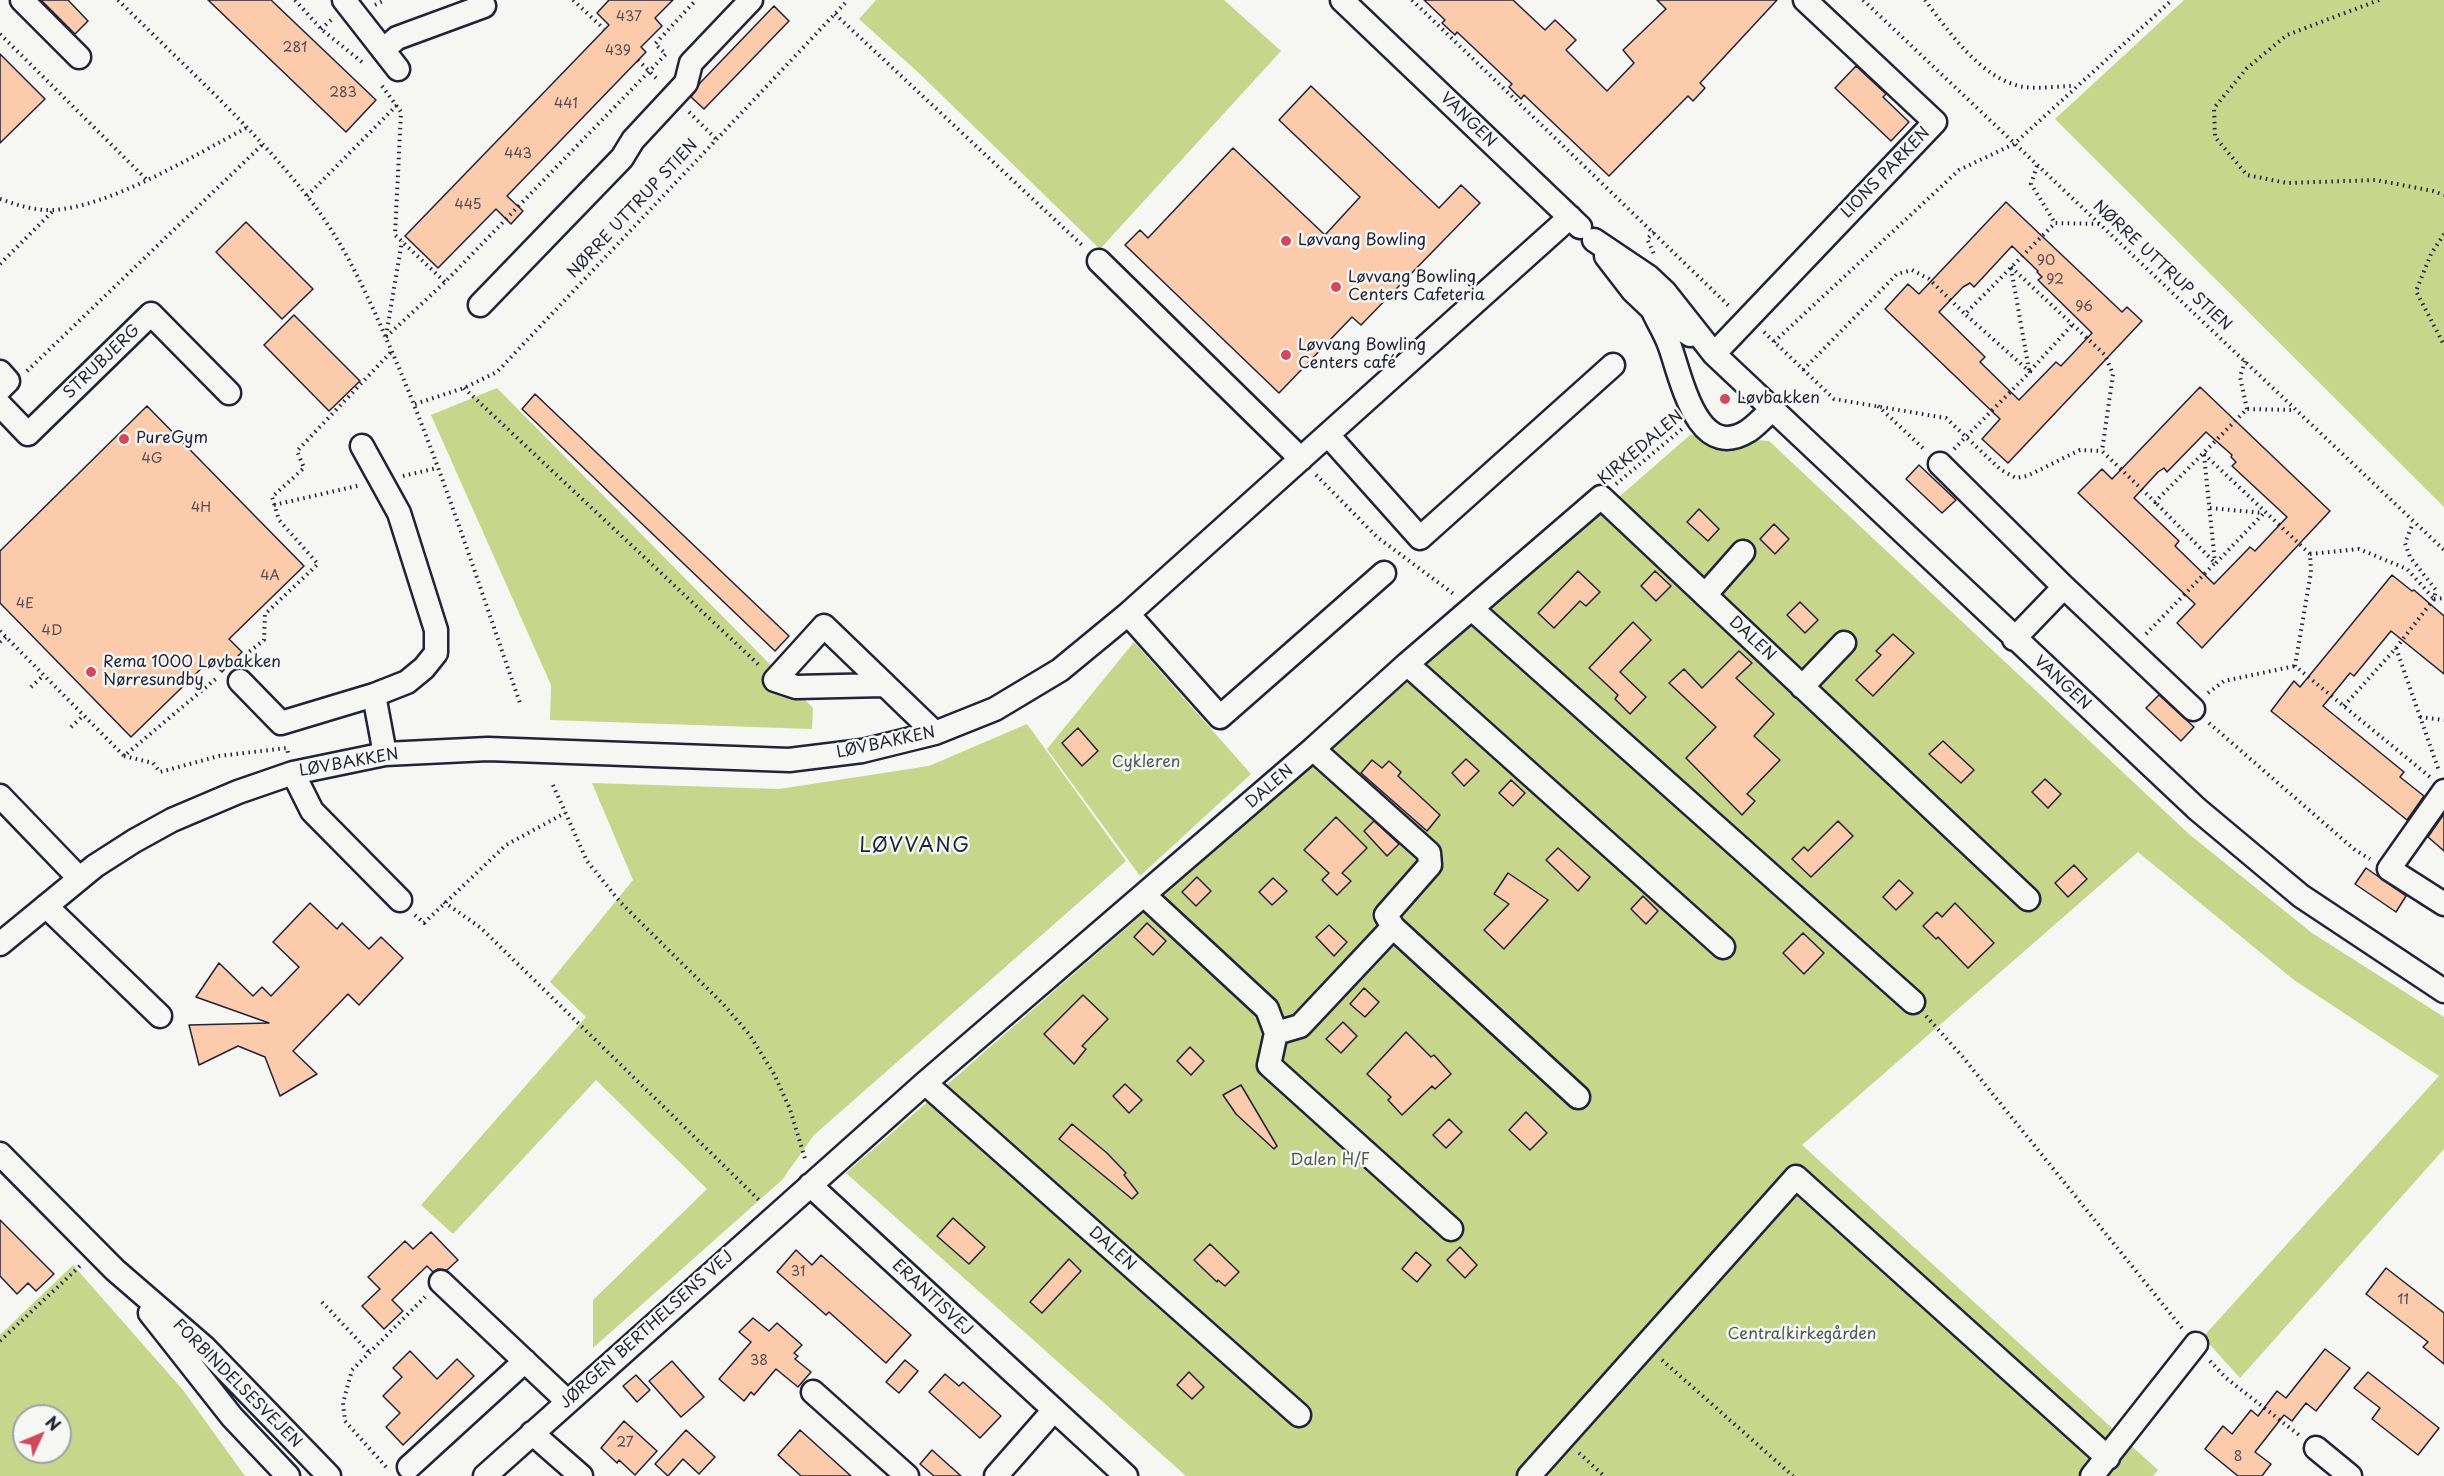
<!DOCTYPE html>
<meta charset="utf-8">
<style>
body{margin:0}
#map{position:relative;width:2444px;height:1476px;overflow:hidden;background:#f6f6f2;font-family:"Playpen Sans",sans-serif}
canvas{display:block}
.north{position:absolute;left:12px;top:1404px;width:60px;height:60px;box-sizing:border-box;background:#f6f6f2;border:2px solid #a1a1a9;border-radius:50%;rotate:46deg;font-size:16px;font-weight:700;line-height:24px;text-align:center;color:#22223b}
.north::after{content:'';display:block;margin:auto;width:21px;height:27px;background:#d1495b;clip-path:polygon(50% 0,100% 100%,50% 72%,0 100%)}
</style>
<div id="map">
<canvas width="2444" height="1476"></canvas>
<div class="north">N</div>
</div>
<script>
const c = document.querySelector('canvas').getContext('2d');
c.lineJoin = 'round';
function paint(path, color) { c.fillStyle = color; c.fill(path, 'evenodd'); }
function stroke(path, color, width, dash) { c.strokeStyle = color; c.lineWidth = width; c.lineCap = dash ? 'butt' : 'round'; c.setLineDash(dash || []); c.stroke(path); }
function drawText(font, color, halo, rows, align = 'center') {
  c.font = font + ' "Playpen Sans",sans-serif'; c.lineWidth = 5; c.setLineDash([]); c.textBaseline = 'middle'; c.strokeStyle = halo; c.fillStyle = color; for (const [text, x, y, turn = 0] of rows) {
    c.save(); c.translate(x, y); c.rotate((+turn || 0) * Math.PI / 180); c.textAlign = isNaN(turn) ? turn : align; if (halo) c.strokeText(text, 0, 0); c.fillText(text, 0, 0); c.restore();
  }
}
const green = new Path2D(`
 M876 0H1224L1281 51 1100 249 921 75 859 19Z
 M2184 0H2444V507L2055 119Z
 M497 388 813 708 812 729 550 720 551 685 431 415Z
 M1690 435 1769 441 2190 835 2312 933 2444 1017V1149L2240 1378 2203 1337 2439 1076 2294 980 2138 852 1802 1145 2158 1470 2153 1476H1186L846 1173Z
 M1134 642 1251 774 1140 876 1047 749Z
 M1027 724 1126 861 814 1135 782 1180 593 1348V1300L707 1189 596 1080 453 1234 421 1205 586 1017 550 982 633 880 592 783 779 789 929 766Z
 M73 1265 183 1390 245 1476H0V1335ZM24 1416H60V1452H24Z`);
const building = new Path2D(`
 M41 0H68L88 21 75 34Z
 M208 0H271L376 100 346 132Z
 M609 0H673L655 18 662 26 641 47 646 52 507 196 523 211 511 224 496 209 438 268 405 236 609 25 597 13Z
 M1424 0H1513L1545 30 1555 20 1576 40 1566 50 1607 91 1634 63 1623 50 1666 9 1657 0H1777L1700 83 1705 88 1693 101 1688 96 1609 176 1524 95 1521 99 1509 87 1512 84 1457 32 1455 35 1442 23 1445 20Z
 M774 6 789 21 704 109 691 97 700 83Z
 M0 54 45 99 0 143Z
 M1856 66 1886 94 1883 97 1909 122 1891 141 1835 88Z
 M1311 86 1439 208 1461 185 1480 203 1361 325 1352 317 1279 393 1125 245 1140 230 1148 238 1233 148 1325 235 1360 197 1279 120Z
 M2006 202 2122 312 2127 307 2142 321 2008 463 1982 439 2000 419 1885 309 1908 284 1919 294ZM2012 246 2038 271 2037 272 2042 277 2038 280 2092 333 2061 366 2056 362 2019 400 1980 362 1985 357 1939 312 1963 287 1970 283 1974 287Z
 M246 222 313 289 282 319 216 252Z
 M294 315 360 381 329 411 264 345Z
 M2200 387 2330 511 2202 648 2177 623 2195 604 2078 493 2102 469 2112 479ZM2206 432 2232 455 2231 457 2236 462 2232 466 2287 517 2255 551 2250 547 2214 584 2175 546 2179 541 2134 498 2158 472 2164 468 2167 472Z
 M535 394 789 636 775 651 522 409Z
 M147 406 304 566 229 639 242 652 222 672 210 660 131 737 0 603V551Z
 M1919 465 1956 500 1942 513 1906 479Z
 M1699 509 1719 529 1708 541 1687 522Z
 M1774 524 1789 539 1775 554 1760 539Z
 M1578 571 1600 592 1586 606 1580 601 1554 628 1538 613Z
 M1655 571 1671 586 1656 601 1641 586Z
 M2392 575 2412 591 2414 590 2444 616V674L2391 631 2354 676 2350 673 2323 706 2404 772 2400 777 2424 796 2407 820 2271 711 2294 681 2300 687Z
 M1800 602 1818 620 1805 633 1787 615Z
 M1633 622 1651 640 1620 672 1646 697 1630 714 1615 699 1618 695 1589 668Z
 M1893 634 1914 653 1873 696 1856 680 1881 655 1876 651Z
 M1739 651 1752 663 1736 678 1774 714 1754 736 1780 760 1747 794 1755 801 1742 815 1686 758 1716 727 1669 683 1684 669 1702 688Z
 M2159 695 2194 727 2181 741 2146 708Z
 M1078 728 1098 751 1082 766 1062 743Z
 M1943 741 1974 770 1961 783 1929 754Z
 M1466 759 1479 771 1464 786 1452 773Z
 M1372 760 1382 768 1389 761 1401 772 1398 776 1440 815 1427 831 1361 773Z
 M2045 779 2061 794 2048 808 2032 792Z
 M1511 780 1525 793 1513 806 1499 793Z
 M2444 814V851L2428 837Z
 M1336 817 1367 848 1342 873 1351 881 1337 895 1322 880 1329 873 1304 850Z
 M1374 821 1399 844 1387 856 1364 831Z
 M1838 821 1853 836 1811 877 1792 859 1804 847 1808 851Z
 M1558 848 1590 877 1578 891 1546 860Z
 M2074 865 2087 879 2068 897 2055 883Z
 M2366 868 2406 896 2396 912 2355 884Z
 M1508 873 1548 900 1504 949 1484 930 1509 904 1494 894Z
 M1197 877 1211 891 1196 906 1182 892Z
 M1273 878 1287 891 1272 905 1259 892Z
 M1899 880 1913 893 1896 910 1883 897Z
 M1643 896 1658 911 1646 924 1631 909Z
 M310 903 337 929 342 923 369 949 381 937 403 958 359 1005 348 994 293 1051 317 1074 280 1096 265 1057 238 1046 199 1065 189 1025 269 1023 196 997 219 963 253 996 262 987 271 996 299 967 273 942Z
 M1955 903 1994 943 1968 968 1938 937 1936 939 1923 926 1937 912 1942 917Z
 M1147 923 1166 941 1153 955 1134 937Z
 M1329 925 1347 942 1334 956 1316 937Z
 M1803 933 1824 953 1804 974 1783 953Z
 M1364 988 1379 1002 1365 1017 1350 1004Z
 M1083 995 1108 1019 1082 1046 1086 1049 1074 1064 1044 1034Z
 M1343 1022 1357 1036 1341 1053 1326 1039Z
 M1406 1032 1431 1057 1434 1055 1451 1074 1435 1089 1432 1086 1402 1115 1388 1100 1391 1097 1367 1074Z
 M1190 1047 1204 1061 1191 1075 1177 1061Z
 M1125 1084 1142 1100 1129 1113 1113 1096Z
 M1241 1085 1277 1146 1274 1149 1236 1114 1223 1095Z
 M1526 1112 1547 1133 1530 1150 1509 1130Z
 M1449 1119 1462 1132 1446 1148 1433 1135Z
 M1072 1124 1107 1153 1126 1173 1124 1175 1138 1193 1132 1199 1059 1139Z
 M953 1218 985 1247 969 1264 937 1236Z
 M0 1220 54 1274 36 1291 28 1283 17 1294 0 1276Z
 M431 1232 458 1260 447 1270 438 1269 433 1272 427 1266 392 1300 403 1311 384 1329 362 1306 380 1289 368 1277 405 1241 413 1249Z
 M1210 1244 1239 1272 1225 1286 1218 1280 1217 1282 1194 1260Z
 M1460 1247 1477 1265 1465 1278 1447 1260Z
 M796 1250 812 1265 821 1255 911 1335 886 1363 829 1312 826 1315 777 1272Z
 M1416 1252 1431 1265 1417 1282 1402 1269Z
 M1069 1259 1081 1271 1042 1313 1030 1302Z
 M2386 1268 2444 1313V1364L2423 1347 2428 1342 2366 1294Z
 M753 1318 769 1331 777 1323 802 1345 794 1353 798 1356 795 1359 811 1372 798 1387 776 1369 754 1395 751 1392 744 1401 719 1379 751 1342 739 1332Z
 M2325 1349 2350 1368 2316 1411 2306 1403 2292 1421 2284 1415 2255 1452 2271 1464 2262 1476H2238L2205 1449 2223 1426 2232 1434 2251 1410 2258 1416 2277 1391 2286 1398Z
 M410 1351 437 1379 457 1359 474 1376 403 1445 386 1427 400 1413 383 1396 402 1377 393 1368Z
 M905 1360 918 1371 899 1393 886 1382Z
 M672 1361 704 1397 681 1417 649 1381Z
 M1189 1372 1204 1387 1192 1399 1177 1385Z
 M2368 1372 2439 1428 2418 1455 2372 1419 2380 1408 2354 1388Z
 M945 1374 959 1386 963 1382 1001 1416 980 1438 929 1392Z
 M636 1375 650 1390 637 1402 623 1386Z
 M624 1421 657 1451 635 1475 619 1460 617 1463 601 1448Z
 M686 1430 715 1457 699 1474 683 1459 668 1476 655 1464Z
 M800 1430 851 1476H801L778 1455Z
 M932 1450 961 1476H934L920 1464Z`);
const path = new Path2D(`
 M118 0C181 63 252 126 307 196 345 243 369 299 393 354 442 468 479 586 520 703
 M295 0 321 29 362 62
 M573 0 604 29
 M1412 0 1729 306
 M1863 0 2444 550
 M1925 0C1949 32 1982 80 2024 87 2040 89 2059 86 2075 86
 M2379 0 2287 35 2247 68 2214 108 2215 137 2247 175 2287 183 2376 180 2433 191 2444 195
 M375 5 385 0
 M835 14 1084 247
 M321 29 331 20
 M0 34 146 179
 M638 60 659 81
 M382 86 401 112 395 235 445 282
 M689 112 716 139
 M2037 166 2031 184 2055 223
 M307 196 397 105
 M0 199C18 205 34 211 53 210 110 207 195 155 246 128
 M1654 232 1647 239 1654 254
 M2444 234 2431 254 2416 291 2444 345
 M0 264 54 210
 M2011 267 2105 355 2113 374 2102 451 2155 502 2247 409 2295 410
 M2011 268 2029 370
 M1764 332 1834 399 1946 418 2001 470 2016 478 2027 476 2080 450 2102 451
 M386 336 402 241
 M386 337 445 282 666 54 655 44 696 0
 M1774 342 1959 170 2014 144 2172 0
 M2245 361 2240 377 2247 409
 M1803 370 1897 274 1912 270 1929 279 1965 314 2055 223 2099 224
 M27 371 262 145
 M2030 371 2072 325
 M464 388 759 665
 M415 404 464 388 497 372 848 0
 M1878 406 1925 450
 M1954 449 2030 372 1965 314
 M2204 454 2310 554 2311 572 2295 666 2430 777
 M2204 455 2215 563
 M1316 475 1377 537 1455 595
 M403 476 437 468
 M1616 484 1682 429
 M274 505 361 485
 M2210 508 2263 513
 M2310 554 2359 549 2407 569 2434 599
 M2216 563 2264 513
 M2434 599 2444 598
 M0 631 124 756 218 677
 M2146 634 2215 563 2155 502
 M0 642 6 637
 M2396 648 2439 771
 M240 659 264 640 265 614 318 564 279 520 272 497 304 468 297 451 392 351
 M31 687 44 675
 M2208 693 2224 681 2295 666
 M2344 706 2396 648 2434 599 2436 590 2410 557 2405 543 2413 523
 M2420 717 2444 720
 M2209 723 2355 850 2370 859
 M71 727 83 716
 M124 756 153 763 160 772 219 756 287 748 288 753
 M553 785 587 861 621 903 723 1004 749 1034 774 1074 790 1109 806 1162
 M444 902 481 928 761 1202
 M415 915 424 923 506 845 565 813
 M1926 1016 1962 1056 2182 1328
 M322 1302 369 1352
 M0 1341 81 1265
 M1662 1360 1793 1476
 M2210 1361 2226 1378 2299 1435
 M1579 1453 1604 1476
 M386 1467 345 1421 343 1403 352 1370 425 1297`);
const minor = new Path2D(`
 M22 0 79 57
 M344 0 398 69
 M1342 0 1580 227
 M383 50 397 38 484 6
 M1594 240 1649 277 1665 292 1714 354 2197 809 2301 896 2444 991
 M1606 256 1633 291 1652 309 1690 335
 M1099 261 1301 459
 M480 305 622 158 633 140 686 83 691 63 751 0
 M1653 311C1658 322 1665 333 1669 344 1681 375 1696 463 1748 431 1757 425 1765 416 1772 409
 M1714 354 1935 122 1805 0
 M0 372 8 381 0 389
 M0 405 28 434 151 314 229 393
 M1328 435 1420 538 1613 365
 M362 446 399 513 436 630V653L424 668 407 682 374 695
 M1940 464 2064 587 2193 709
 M1705 595 1743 552
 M1472 609 1913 1002
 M1128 614 1220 717 1384 573
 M2014 639 2064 587
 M1407 664 1723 947
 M240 681 281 723 374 695 385 754
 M884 685 796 687 775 680 824 626 935 733
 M1802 687 1844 643
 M1313 749 1429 853 1430 865 1386 915 1393 927 1578 1097
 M293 773 312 811 400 900
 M2444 791 2389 869 2444 904
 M0 796 79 878
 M1144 895 1267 1009 1276 1033
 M46 906 160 1016
 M1393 927 1300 1026 1276 1033 1269 1065 1451 1229
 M0 944 95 866 134 841 172 820 238 792 293 773 385 754 488 749 789 760 862 751 935 733 995 709 1060 670 1128 614 1570 217
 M925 1083 1299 1415
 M0 1154 115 1270 204 1347 329 1476
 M810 1185 1126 1476
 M441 1282 567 1401
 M150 1313 232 1417 288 1476
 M813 1392 907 1476
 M532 1433 581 1476
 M2316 1448 2350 1476
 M409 1467 525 1361
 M485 1476 925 1083 1313 749 1407 664 1601 497 2028 899
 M996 1476 1054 1410
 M1529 1476 1796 1177 2108 1458
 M2092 1476 2196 1344`);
const markers = [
 [1286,241,6,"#d1495b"],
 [1336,287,6,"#d1495b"],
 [1286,355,6,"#d1495b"],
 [1725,399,6,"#d1495b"],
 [124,439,6,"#d1495b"],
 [91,672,6,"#d1495b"]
];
const numberNames = [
 ["437",629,17],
 ["281",295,48],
 ["439",618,51],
 ["283",343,93],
 ["441",566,104],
 ["443",518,154],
 ["445",468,205],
 ["90",2046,261],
 ["92",2055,280],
 ["96",2084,307],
 ["4G",152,459],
 ["4H",201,508],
 ["4A",270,576],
 ["4E",25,604],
 ["4D",52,631],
 ["31",798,1272],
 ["11",2403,1300],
 ["38",759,1361],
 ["27",625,1443],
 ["8",2238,1457]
];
const streetNames = [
 ["VANGEN",1468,120,44],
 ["LIONS PARKEN",1886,173,-46],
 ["NØRRE UTTRUP STIEN",633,209,-47],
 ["NØRRE UTTRUP STIEN",2162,266,43],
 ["STRUBJERG",102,362,-44],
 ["KIRKEDALEN",1641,448,-40],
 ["DALEN",1752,639,43],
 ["VANGEN",2062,683,43],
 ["LØVBAKKEN",886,743,-12],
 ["LØVBAKKEN",349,763,-10],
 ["DALEN",1270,787,-41],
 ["DALEN",1112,1249,42],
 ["ERANTISVEJ",932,1298,43],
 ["JØRGEN BERTHELSENS VEJ",647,1330,-42],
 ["FORBINDELSESVEJEN",237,1384,45]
];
const poiNames = [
 ["Løvvang Bowling",1298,241],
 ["Løvvang Bowling",1348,278],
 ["Centers Cafeteria",1348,296],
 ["Løvvang Bowling",1298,346],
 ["Centers café",1298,364],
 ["Løvbakken",1737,399],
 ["PureGym",136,439],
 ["Rema 1000 Løvbakken",103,663],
 ["Nørresundby",103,681]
];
const parkNames = [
 ["Cykleren",1146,763],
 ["Dalen H/F",1330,1161],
 ["Centralkirkegården",1802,1335]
];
const quarterNames = [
 ["LØVVANG",915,846]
];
paint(green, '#c7d68a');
paint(building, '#fbcbab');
stroke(building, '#22223b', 1.5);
stroke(minor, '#22223b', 27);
stroke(path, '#22223b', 4, [1.5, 4.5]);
stroke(minor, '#f6f6f2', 22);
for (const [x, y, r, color] of markers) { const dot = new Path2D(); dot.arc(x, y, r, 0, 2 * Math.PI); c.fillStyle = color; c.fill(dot); stroke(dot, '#f6f6f2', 2); }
drawText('14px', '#584c57', null, numberNames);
drawText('16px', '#22223b', '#f6f6f2', streetNames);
drawText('16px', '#22223b', '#f6f6f2', poiNames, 'left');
drawText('16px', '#545853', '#f6f6f2', parkNames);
c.letterSpacing = '1.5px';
drawText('20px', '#22223b', '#f6f6f2', quarterNames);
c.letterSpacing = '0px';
</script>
